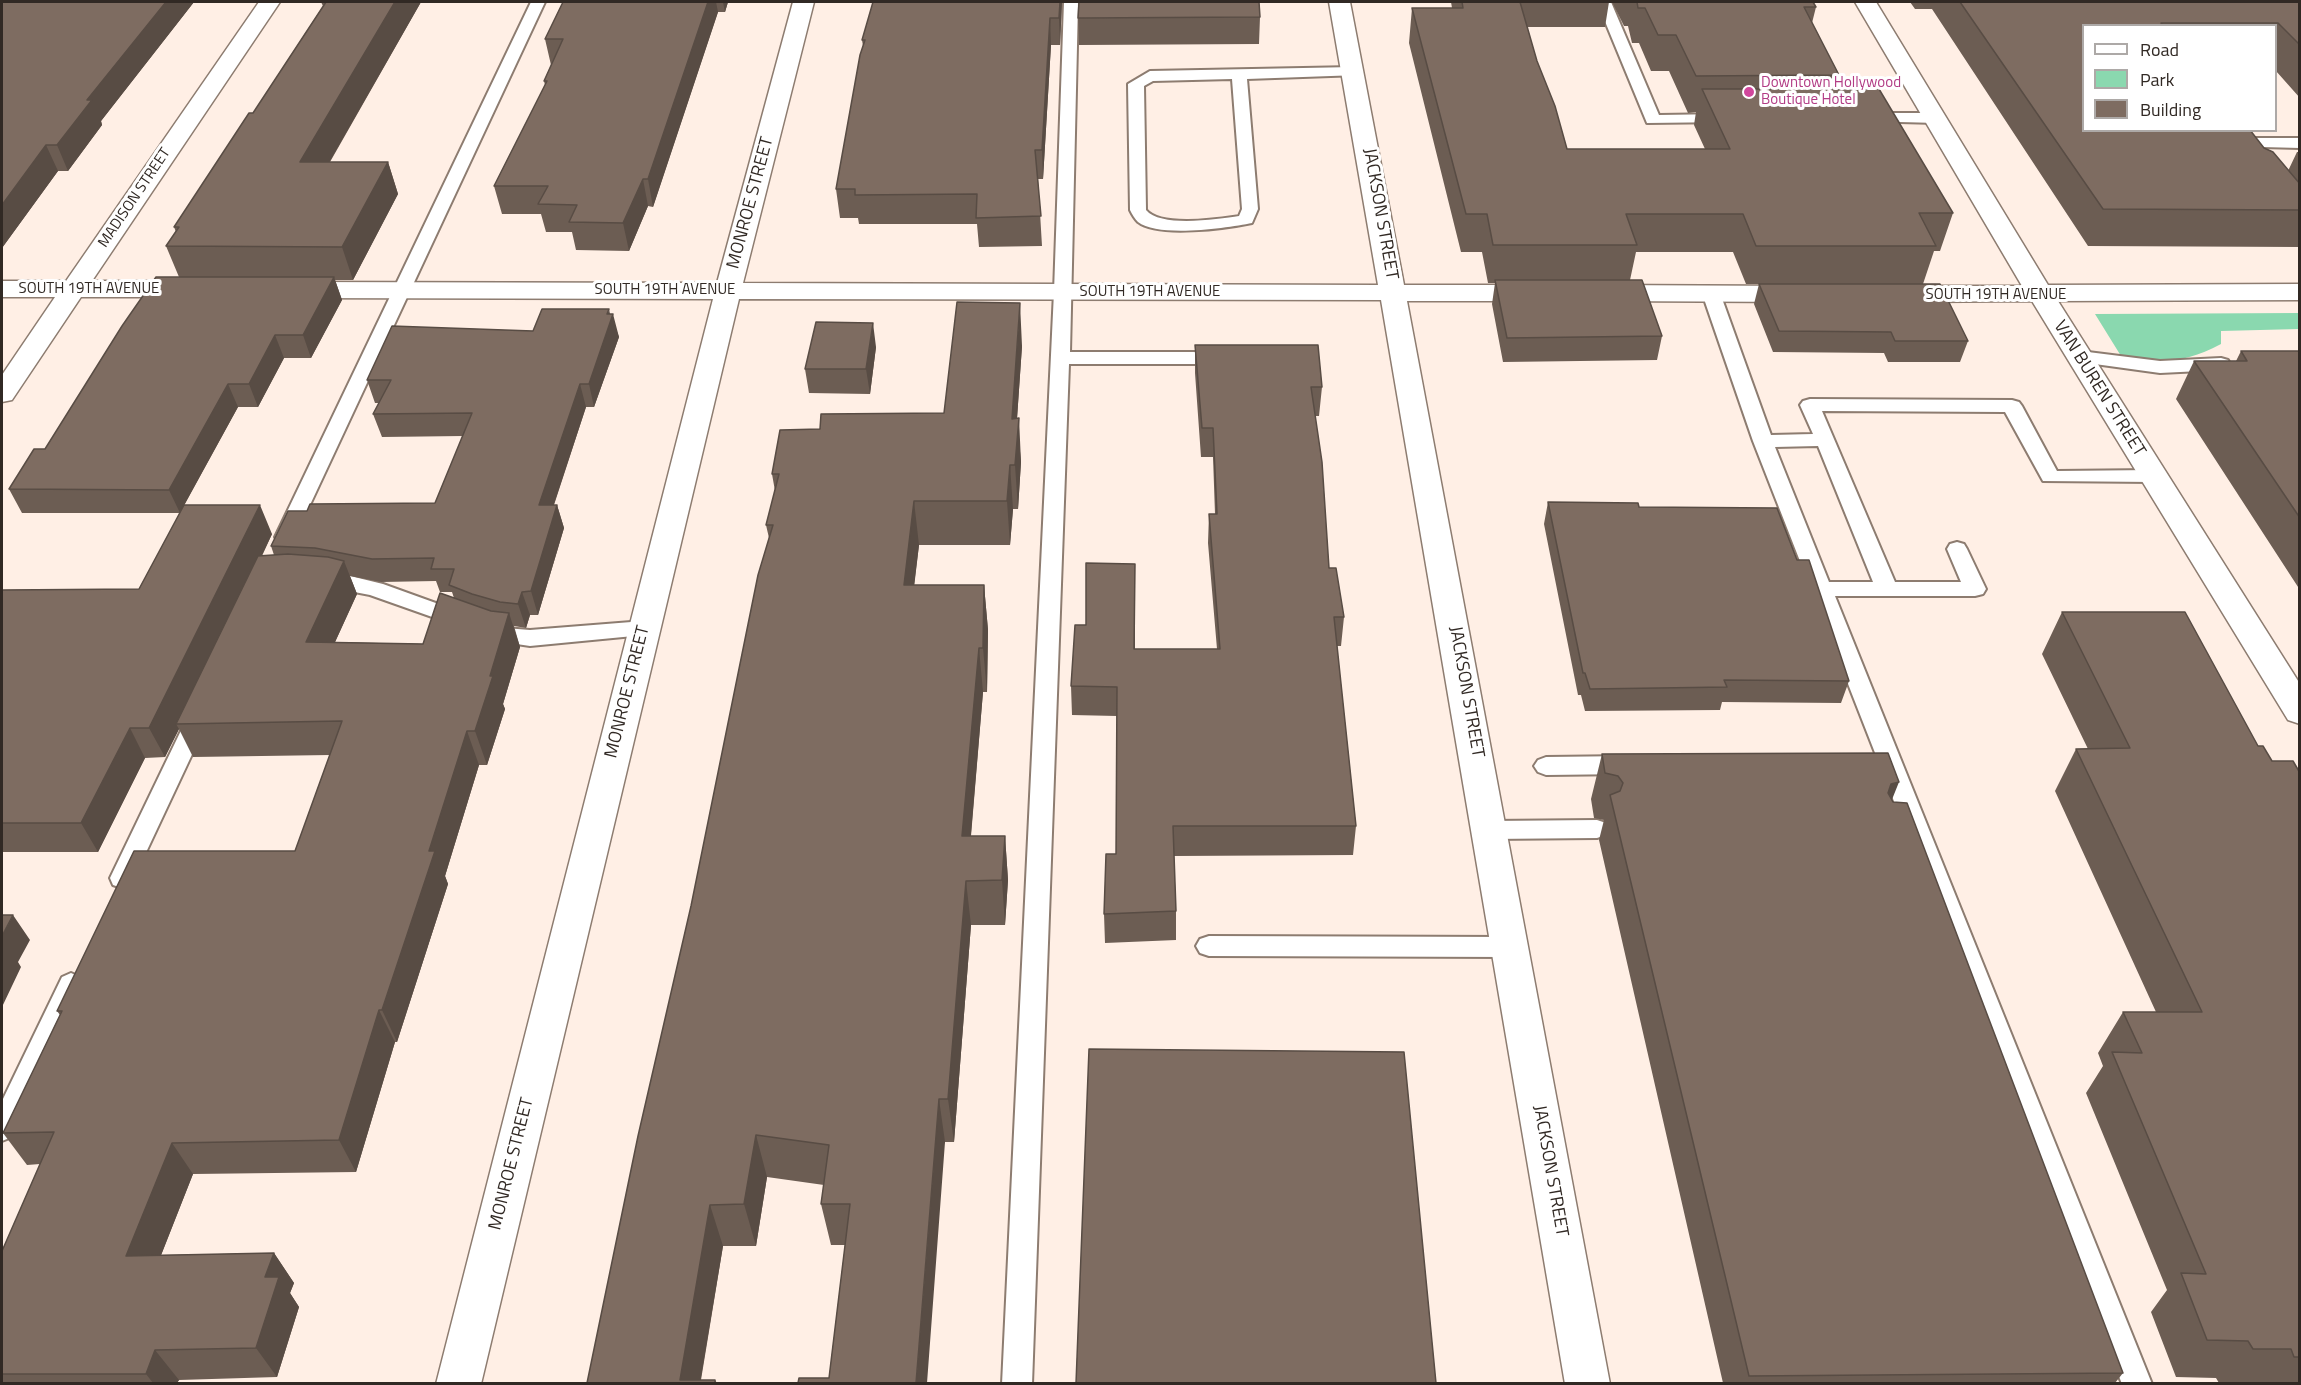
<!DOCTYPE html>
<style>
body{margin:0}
#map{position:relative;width:2301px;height:1385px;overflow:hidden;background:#ffefe5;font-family:"Titillium Web",sans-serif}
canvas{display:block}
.frame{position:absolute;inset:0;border:3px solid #312924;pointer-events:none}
.legend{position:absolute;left:2082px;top:24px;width:195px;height:108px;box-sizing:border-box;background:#fff;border:2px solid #ada9a7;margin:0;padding:8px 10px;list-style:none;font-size:18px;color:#312924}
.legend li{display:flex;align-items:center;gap:12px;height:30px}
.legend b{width:30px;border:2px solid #ada9a7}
</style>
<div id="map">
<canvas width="2301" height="1385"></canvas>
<div class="frame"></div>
<ul class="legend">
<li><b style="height:8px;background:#fff"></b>Road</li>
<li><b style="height:16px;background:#8ad8af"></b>Park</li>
<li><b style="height:16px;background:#7e6c61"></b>Building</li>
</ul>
</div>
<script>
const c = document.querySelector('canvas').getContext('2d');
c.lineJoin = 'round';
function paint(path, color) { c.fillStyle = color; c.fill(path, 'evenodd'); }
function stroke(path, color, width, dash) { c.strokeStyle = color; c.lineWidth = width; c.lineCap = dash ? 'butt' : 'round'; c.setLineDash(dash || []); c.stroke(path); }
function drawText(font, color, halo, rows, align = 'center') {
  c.font = font + ' "Titillium Web",sans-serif'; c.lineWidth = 6; c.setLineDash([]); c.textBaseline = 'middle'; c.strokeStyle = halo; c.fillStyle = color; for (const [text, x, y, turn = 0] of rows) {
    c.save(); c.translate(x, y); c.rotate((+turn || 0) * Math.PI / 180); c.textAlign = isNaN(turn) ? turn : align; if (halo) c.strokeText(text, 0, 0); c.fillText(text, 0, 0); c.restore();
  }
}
const green = new Path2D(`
 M2299 313V329L2221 331V344C2183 364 2163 363 2121 356L2095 314Z`);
const lane = new Path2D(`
 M531 2H545L295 537 292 542 285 544 278 542 275 537Z
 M1064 2H1078L1070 352H1226L1233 354 1235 358 1233 362 1226 364H1069L1032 1384H1002L1054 292Z
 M1597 2H1611L1659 115 1724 114 1732 119 1730 122 1647 123Z
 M1354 67 1359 69 1362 72 1359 75 1247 79 1258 209 1252 223C1228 228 1158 238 1138 222 1135 219 1132 214 1130 210L1128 84 1150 71ZM1232 79 1242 209 1239 216C1218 219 1161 228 1146 210L1144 86 1153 81Z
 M1868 113H1937L1945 118 1937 123 1862 121 1860 118 1862 115Z
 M2230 138H2300V148L2224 146 2222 143Z
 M1711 288 1717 289 1720 293 1771 435 1813 434 1800 405 1803 401 1810 399 2012 400 2019 402 2022 406 2057 471 2153 470 2160 472 2163 476 2160 480 2153 482 2043 481 2005 412 1822 411 1895 582H1961L1947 549 1950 544 1957 542 1964 544 1967 549 1986 589 1983 594 1975 596H1835L2152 1384H2122L1753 441 1702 293 1705 289ZM1818 446 1873 582H1829L1775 447Z
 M2080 351 2160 361 2221 358 2228 360 2230 364 2228 368 2221 370 2160 373 2073 361 2071 357 2073 353Z
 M325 573 342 574 383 584 505 628 530 630 644 621 652 623 655 628 652 633 644 635 530 646 503 642 370 595 318 585 314 580 318 575Z
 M199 708 207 710 210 716 134 878 131 885 122 888 113 885 110 878 188 716 191 710Z
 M1630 756 1638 759 1642 765 1638 771 1630 774 1546 775 1538 772 1534 766 1538 760 1546 757Z
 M1597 820 1606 823 1609 829 1606 835 1597 838 1490 839 1481 836 1478 830 1481 824 1490 821Z
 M1209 936 1510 937 1519 940 1523 947 1519 954 1510 957 1209 956 1200 953 1196 946 1200 939Z
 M71 973 80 977 84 984 12 1137 2 1141V1101L62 977Z`);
const street = new Path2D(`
 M259 2H280L92 281H192L201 283 205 289 201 295 192 297H81L12 400 2 402V375L55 297H2V281H66Z
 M793 2H814L743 283 1378 285 1329 2H1350L1404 285H1539L1548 287 1552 293 1548 299 1539 301H1407L1610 1384H1565L1381 300 739 299 481 1384H436L713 299 294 298 285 296 281 290 285 284 294 282 717 283Z
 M1855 2H1876L2048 285 2300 284V300L2058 301 2300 684V724L2288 720 2032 301 1899 302 1890 300 1886 294 1890 288 1899 286H2022Z
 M1602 285 1803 286 1812 288 1816 294 1812 300 1803 302 1602 301 1593 299 1589 293 1593 287Z`);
const wall = new Path2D(`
 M2 2H194L101 121 102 125 68 171H58L2 248Z
 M321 2H421L330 162H388L398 194 353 280H335L342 300 311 358H284L258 407H238L184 505 272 534 262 556 274 555 271 546 307 511 435 503 463 436 382 437 373 414 379 403H375L367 380 533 331 610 314 619 337 594 407H586L554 505H557L564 528 538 615H530L526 628 514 626 520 647 503 704 505 709 487 765H479L445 876 448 884 397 1042H395L356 1172 193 1174 161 1255 274 1253 294 1283 290 1293 299 1307 277 1377 179 1380 177 1383H2V1251L40 1164 27 1165 3 1133 60 1015 57 1011 295 851 330 755 193 757 179 729 165 757 145 758 98 852H2V590L139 589 180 513H22L9 489 45 449 179 277 166 246 176 232 174 227 253 113 323 6ZM350 576 381 582 436 581 440 592H452L454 598 423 644 335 642 357 594Z
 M563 2H728L725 12H718L653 207 648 206 629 251 576 250 572 232H546L541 214H502L494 186 545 85 544 81 551 65 545 39Z
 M1062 2 1060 45H1051L1043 179H1038L1042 246 979 247 977 224H859L858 218H840L836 189 863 46 862 40Z
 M1451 2H1609L1605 27H1527L1537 61 1567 149H1705L1694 125 1696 112 1688 113 1669 71H1651L1639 43H1632L1628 26H1624L1612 2H1813L1816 7 1812 23 1839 75 1835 89 1953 213 1940 251H1934L1923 284 1968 341 1960 362H1888L1884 353 1773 352 1754 304 1759 284H1746L1733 252H1636L1630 280 1662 336 1657 360 1503 362 1492 304 1495 283H1488L1482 252H1461L1409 43 1412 8H1452Z
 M1910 2H2300V98L2276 71V26H2084L2264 148 2288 171 2297 152H2300V247L2088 246 1932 9H1915Z
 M1260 17 1259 44 1079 45 1078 18Z
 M1195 345 1322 387 1319 416H1315L1329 568 1344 617 1341 646H1337L1356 826 1353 855 1174 856 1176 911V940L1105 943 1104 914 1116 854 1117 716 1072 715 1071 686 1086 625 1135 564V649H1217L1208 543 1209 514H1215L1213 457H1201L1195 373Z
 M1022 346 1017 418 1021 462 1018 509H1013L1010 545H919L914 585H984L988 630 987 692H983L971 836H1005L1008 880 1005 925H971L954 1142H945L829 1378 845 1245H831L821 1204 824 1185 767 1177 756 1246H723L701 1380H715L717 1383H587L691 906 769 538 766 525 775 491 772 474 820 429 944 413Z
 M876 347 870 394 809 393 805 369Z
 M2241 351 2300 353V590L2176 399 2194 361H2236Z
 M1548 502 1639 507 1797 560 1849 681 1841 703 1722 702 1720 710 1585 711 1581 695H1578L1544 524Z
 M2062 612 2258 746 2272 761 2300 773V1383H2219L2216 1378 2176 1377 2151 1312 2167 1290 2086 1093 2103 1066 2098 1053 2123 1012H2156L2055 791 2076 749H2088L2042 654Z
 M1602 754 1892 800 2123 1373 2115 1383H1723L1599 840 1604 820 1594 818 1591 799Z`);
const shadedWall = new Path2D(`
 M166 2H194L101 121 102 125 68 171 57 145 87 100Z
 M395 2H421L311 194 300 162Z
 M708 2H716L718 12 653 207 648 179Z
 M723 2H728L725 12Z
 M1060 2H1062L1060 45 1059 18Z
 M1050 18 1051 45 1043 179 1042 150Z
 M46 145 58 171 2 248V205Z
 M388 162 398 194 353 280 342 247Z
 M643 179 648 206 629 251 623 223Z
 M334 277 342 300 311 358 303 335Z
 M1020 303 1022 346 1014 463 1012 419Z
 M609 309 611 319 613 314 619 337 594 407 589 384Z
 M873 323 876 347 870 394 866 369Z
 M275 335 284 358 258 407 249 384Z
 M228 384 238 407 180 513 169 490Z
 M580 384 586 407 546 528 539 505Z
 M1019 418 1021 462 1018 509 1015 465Z
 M1010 465 1013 509 1010 545 1007 501Z
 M914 501 919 545 909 630 904 585Z
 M260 505 272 534 181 724H176L179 729 165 757 149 728Z
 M557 505 564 528 538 615 531 591Z
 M344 561 357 594 320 675 306 642Z
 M1135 564V593L1134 679V649Z
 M984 585 988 630 987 692 983 648Z
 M522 592 530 615 526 628 518 604Z
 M509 613 520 647 503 704 505 709 487 765 475 731 490 676Z
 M979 648 983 692 967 880 962 836Z
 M130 728 145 758 98 852 81 823Z
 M467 731 479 765 445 876 448 884 397 1042 382 1010 429 851Z
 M1899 782 1881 827 1873 829 1891 784Z
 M1005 836 1008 880 1005 925 1002 880Z
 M966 881 971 925 954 1142 948 1099Z
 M13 915 30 940 18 962 21 967 2 1007V936Z
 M379 1010 395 1042 356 1172 339 1140Z
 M939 1099 945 1142 927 1383H916Z
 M756 1135 767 1177 756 1246 744 1204Z
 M172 1143 193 1174 149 1286 126 1256Z
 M710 1205 723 1246 700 1383 680 1380Z
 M274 1253 294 1283 290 1293 299 1307 277 1377 256 1348 265 1277Z
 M155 1350 179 1380 177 1383H153L146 1374Z`);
const building = new Path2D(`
 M2 2H166L87 100H92L57 145H46L2 205Z
 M326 2H395L300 162H388L342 247 166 246 179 227H174L249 113H253Z
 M563 2H708L648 179H643L623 223 569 222 577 205 538 204 548 186H494L547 81H544L563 39H545Z
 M873 2H1060L1059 18H1050L1042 150H1035L1041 216 976 218 977 194 855 195V189H836L860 55 865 40H862Z
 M1079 2H1259L1260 17 1078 18Z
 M1462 2H1520L1537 61 1555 106 1567 149H1730L1702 89H1879L1953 213H1919L1936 246H1756L1743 214H1626L1637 245H1493L1487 214H1466L1412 8H1463Z
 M1637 2H1813L1816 7H1804L1839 75 1696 76 1676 35H1658L1645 8H1638Z
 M1960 2H2300V45L2278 23H2161L2163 26H2084V130H2250L2264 148 2273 152 2300 184V210L2103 209Z
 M156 277H334L303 335H275L249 384H228L169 490 9 489 34 449H45L122 326Z
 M1495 280H1642L1662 336 1507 338Z
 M1759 284H1940L1968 341H1895L1891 332 1779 331Z
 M957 302 1020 303 1012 419 1019 418 1015 465H1010L1007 501H914L904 585H984L983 648H979L962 836H1005L1002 880 966 881 948 1099H939L916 1383H798L799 1378H829L850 1204H821L829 1145 756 1135 744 1204 710 1205 680 1380H715V1383H587L638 1136 691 906 758 575 773 525H766L779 474H772L780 430 820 429 821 414 944 413Z
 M542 309H609L607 314H613L589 384H580L539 505H557L531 591 522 592 518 604 500 602 472 594 449 585 454 569H431L434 558 372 559 315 548 271 546 288 511H307L310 504 435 503 472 413 373 414 391 380H367L392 326 533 331Z
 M816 322 873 323 866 369H805Z
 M1195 345H1318L1322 387H1311L1322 462 1329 568H1336L1344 617H1334L1356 826H1173L1176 911 1104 914 1106 854H1116L1117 687 1071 686 1075 625H1086V563L1135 564 1134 649H1220L1209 514H1217L1213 428H1202Z
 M2241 351H2298L2300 353V518L2194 361H2247Z
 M1548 502 1638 503 1639 507 1777 508 1797 560H1809L1849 681 1724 680 1727 687 1590 689 1585 673H1583Z
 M184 505H260L149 728H130L81 823H2V590L139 589Z
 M288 554 328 557 344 561 306 642 423 644 440 593 491 611 509 613 490 676H493L475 731H467L429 851H435L382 1010H379L339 1140 172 1143 126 1256 274 1253 265 1277H279L256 1348 155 1350 146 1374H2V1251L54 1132 3 1133 62 1011H57L134 851H295L342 721 176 724 258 556Z
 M2062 612H2185L2258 746H2263L2272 761H2293L2300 773V1357H2294L2291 1349H2253L2248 1341 2207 1340 2181 1273 2206 1274 2112 1052 2142 1053 2123 1012H2202L2076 749 2130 748Z
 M1888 753 1899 782 1891 784 1888 793 1893 802 1907 803 2123 1373 1749 1376 1610 795 1620 791 1623 783 1618 776 1605 773 1602 754Z
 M2 915H13L2 936Z
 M1089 1049 1404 1052 1436 1383H1076Z`);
const markers = [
 [1749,92,6,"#d1479c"]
];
const farHotelnames = [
 ["Downtown Hollywood",1761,83],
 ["Boutique Hotel",1761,100]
];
const farStreetnames = [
 ["MADISON STREET",135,198,-56],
 ["SOUTH 19TH AVENUE",89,289],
 ["SOUTH 19TH AVENUE",665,290],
 ["SOUTH 19TH AVENUE",1150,292],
 ["SOUTH 19TH AVENUE",1996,295]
];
const streetNames = [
 ["MONROE STREET",751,203,-75],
 ["JACKSON STREET",1380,214,80],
 ["VAN BUREN STREET",2099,389,58],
 ["MONROE STREET",628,692,-76],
 ["JACKSON STREET",1466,692,80],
 ["MONROE STREET",512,1164,-76],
 ["JACKSON STREET",1550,1171,80]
];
paint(green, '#8ad8af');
stroke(lane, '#8d7c70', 4);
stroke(street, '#8d7c70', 3);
paint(lane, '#fff');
paint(street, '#fff');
paint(wall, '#6c5d53');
paint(shadedWall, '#584c44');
paint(building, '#7e6c61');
stroke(building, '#584c44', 1.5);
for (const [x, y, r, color] of markers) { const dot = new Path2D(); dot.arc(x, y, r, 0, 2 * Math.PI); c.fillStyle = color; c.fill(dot); stroke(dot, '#fff', 2); }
drawText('15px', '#b23c85', '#fff', farHotelnames, 'left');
drawText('15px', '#312924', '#fff', farStreetnames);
drawText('18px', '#312924', '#fff', streetNames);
</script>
